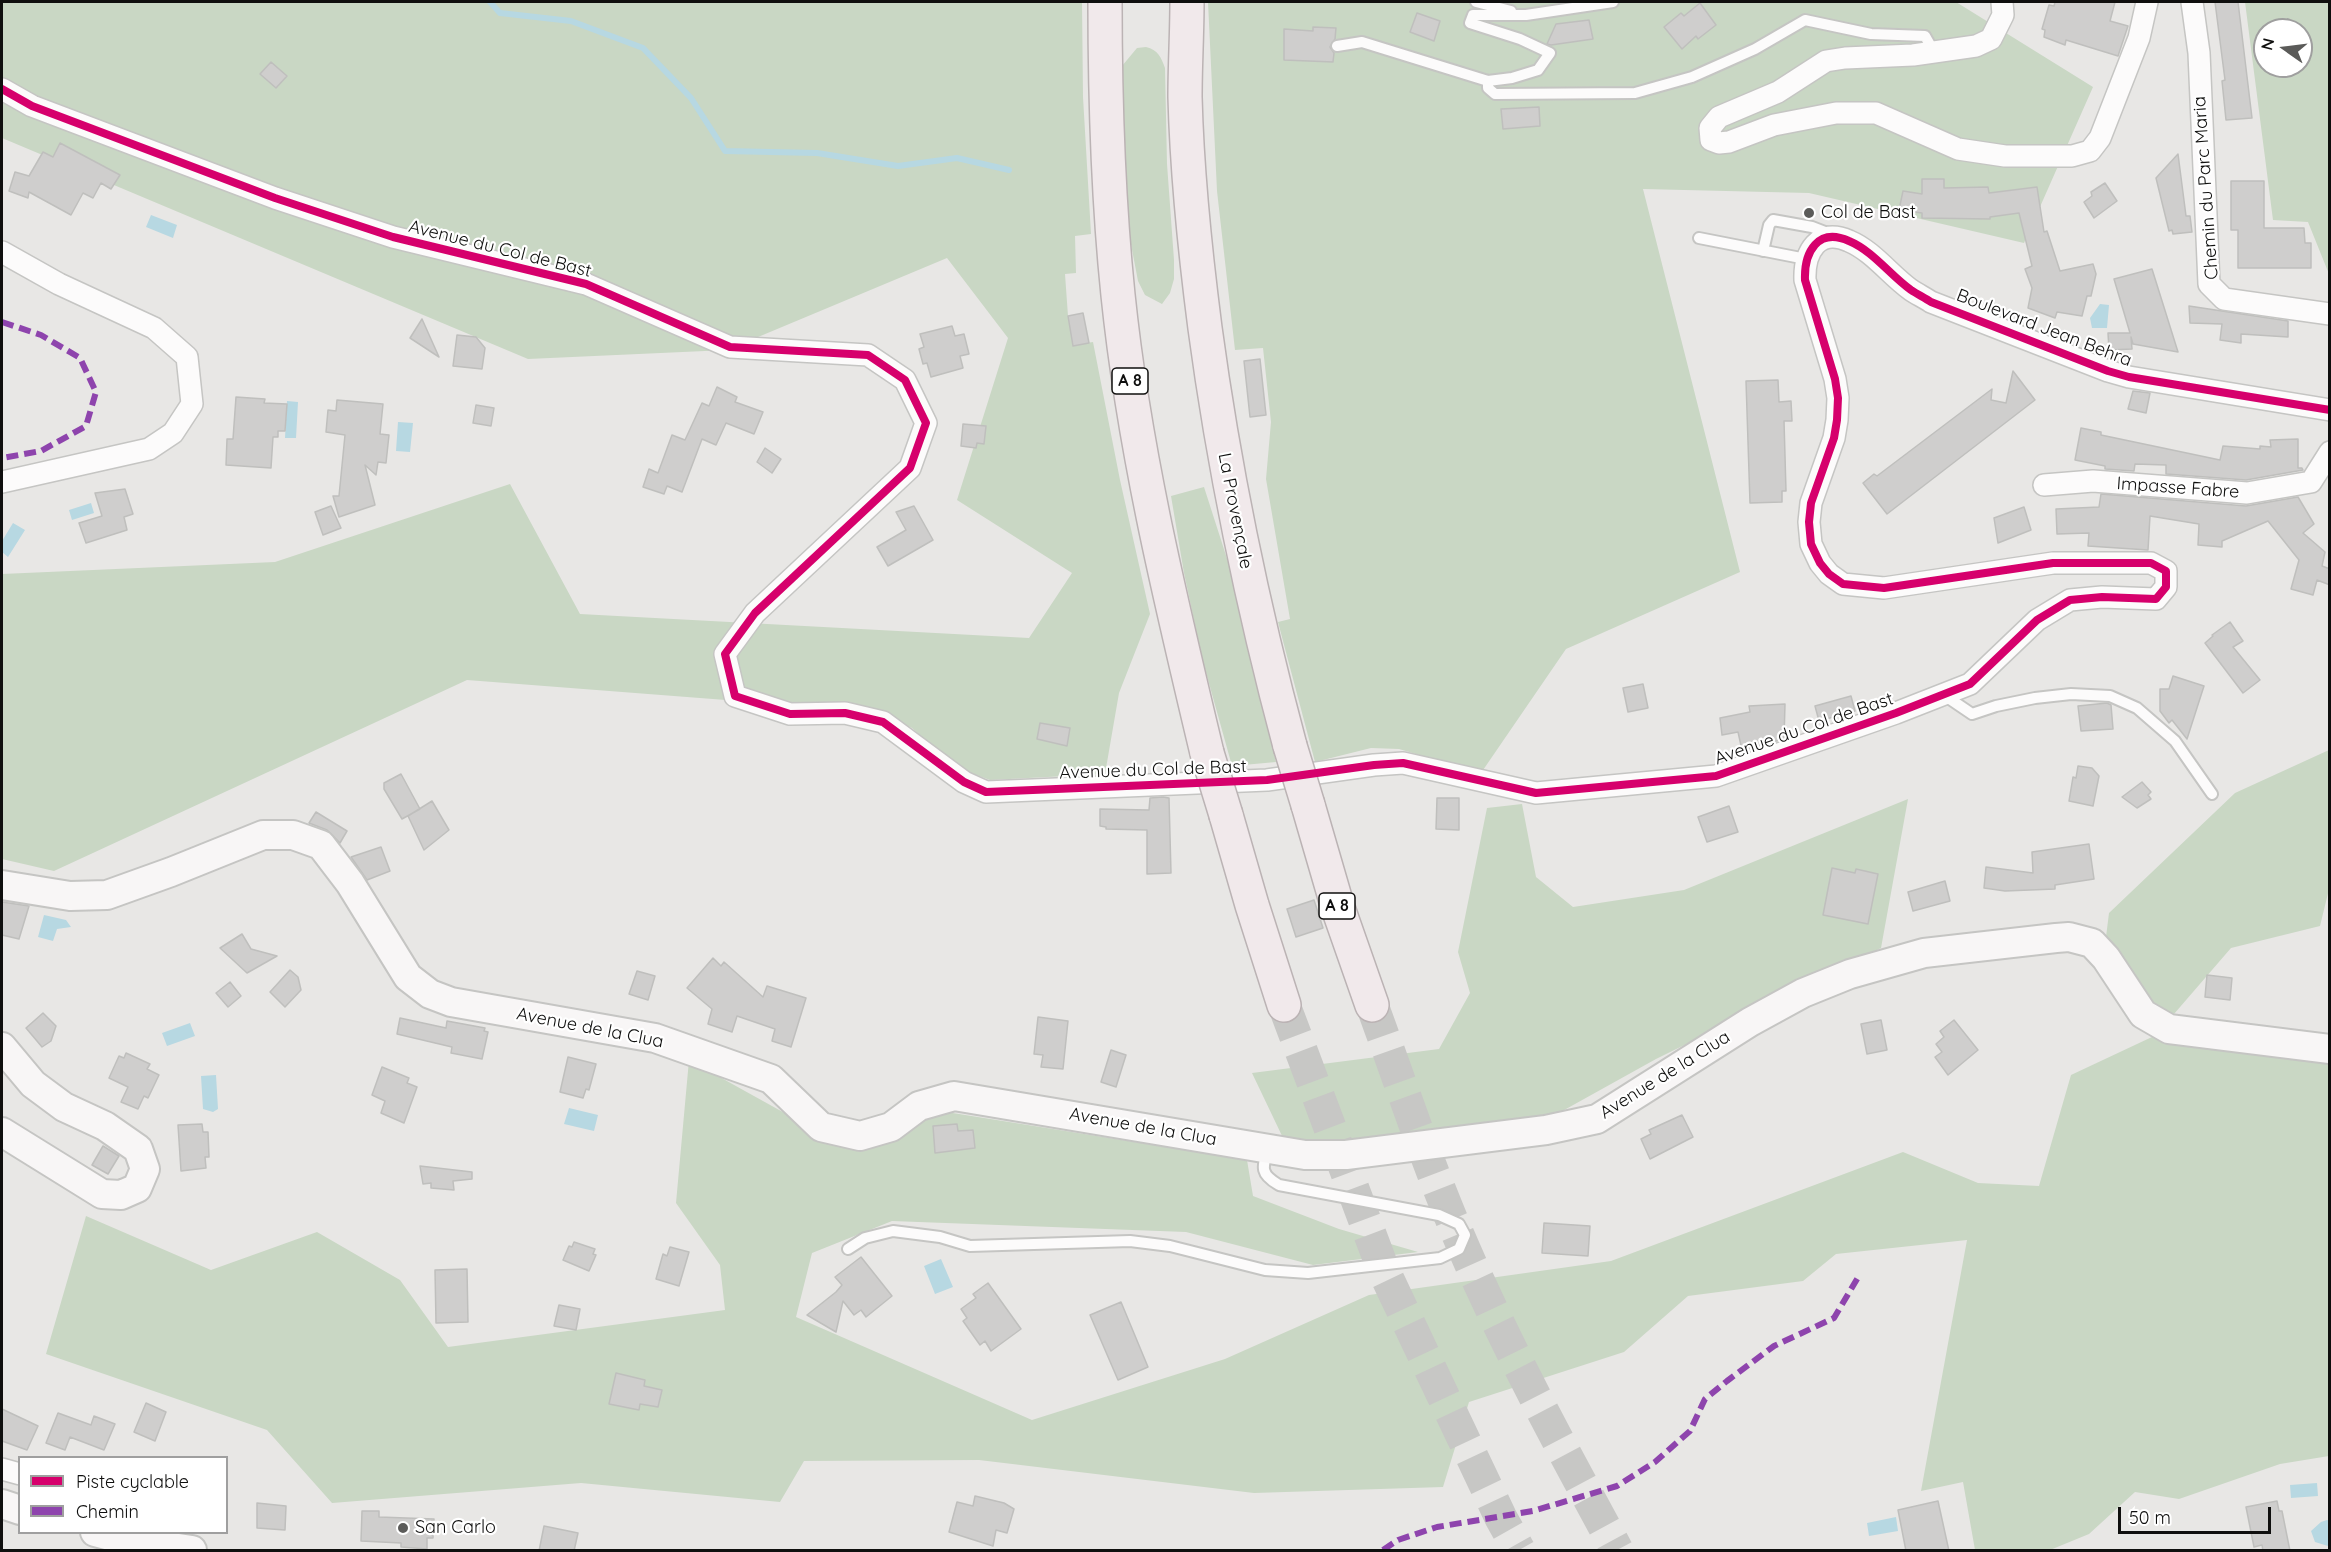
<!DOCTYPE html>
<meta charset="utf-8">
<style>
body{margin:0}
#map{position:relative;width:2331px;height:1552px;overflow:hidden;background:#e8e7e5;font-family:Quicksand,sans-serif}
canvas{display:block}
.frame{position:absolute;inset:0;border:3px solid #0f0f0e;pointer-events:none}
.legend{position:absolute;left:18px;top:1456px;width:210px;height:78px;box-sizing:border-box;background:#fff;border:2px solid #9f9f9f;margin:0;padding:8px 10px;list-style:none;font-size:18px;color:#0f0f0e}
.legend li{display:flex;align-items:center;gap:12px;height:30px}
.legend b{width:30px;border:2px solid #9f9f9f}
.north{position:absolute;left:2253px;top:18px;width:60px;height:60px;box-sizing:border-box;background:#fff;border:2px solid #9f9f9f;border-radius:50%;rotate:284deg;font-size:16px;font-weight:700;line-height:24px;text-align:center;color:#0f0f0e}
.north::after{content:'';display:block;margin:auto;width:21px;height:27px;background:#5b5b59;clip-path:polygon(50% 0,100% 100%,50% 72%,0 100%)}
.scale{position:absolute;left:2118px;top:1507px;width:153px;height:27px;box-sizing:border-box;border:3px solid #0f0f0e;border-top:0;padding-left:8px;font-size:18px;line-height:21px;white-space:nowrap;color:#0f0f0e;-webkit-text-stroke:4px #fff;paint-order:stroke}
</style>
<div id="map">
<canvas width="2331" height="1552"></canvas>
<div class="frame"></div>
<ul class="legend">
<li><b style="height:8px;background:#d6006c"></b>Piste cyclable</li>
<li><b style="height:8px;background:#8e44ad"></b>Chemin</li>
</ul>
<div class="north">N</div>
<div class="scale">50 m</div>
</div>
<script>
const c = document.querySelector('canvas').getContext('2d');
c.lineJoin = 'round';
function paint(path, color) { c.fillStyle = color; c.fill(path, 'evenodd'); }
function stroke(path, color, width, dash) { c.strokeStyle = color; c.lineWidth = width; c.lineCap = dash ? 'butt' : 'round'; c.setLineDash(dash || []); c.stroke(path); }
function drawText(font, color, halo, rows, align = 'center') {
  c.font = font + ' Quicksand,sans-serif'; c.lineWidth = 4.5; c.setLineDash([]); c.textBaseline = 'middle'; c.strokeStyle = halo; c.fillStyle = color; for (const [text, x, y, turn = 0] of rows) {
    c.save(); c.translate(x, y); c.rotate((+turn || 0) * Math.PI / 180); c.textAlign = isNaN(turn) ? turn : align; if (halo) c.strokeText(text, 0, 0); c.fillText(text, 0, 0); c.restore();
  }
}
const green = new Path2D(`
 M2 2H1082L1083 97 1091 234 1075 236 1076 273 1065 274 1068 316 1073 345 1093 342 1120 480 1150 614 1119 693 1105 774 990 780 955 767 912 728 900 722 868 711 467 680 54 871 2 859V574L275 562 510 484 580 614 1029 638 1072 573 957 500 1008 338 947 258 727 350 528 359 2 138Z
 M1208 2H1956L2093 87 2024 243 1809 193 1643 189 1740 572 1566 649 1481 773 1399 749 1371 748 1315 762 1278 622 1290 619 1266 479 1271 422 1263 348 1235 350 1217 191Z
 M2245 2H2329V274L2308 222 2273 220ZM2265 30H2301V66H2265Z
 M1146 47C1158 50 1161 57 1165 68L1167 164 1174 260V279L1170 293 1162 304 1145 295 1138 281 1130 239 1124 165 1122 66 1137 48Z
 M1204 487 1230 568 1276 762 1232 766 1202 658 1184 573 1171 496Z
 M2329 750 2330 885 2320 926 2231 948 2174 1014 2142 1000 2106 937 2109 913 2235 793Z
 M1908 799 1881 948 1656 1059 1548 1119 1314 1148 1284 1140 1252 1073 1439 1049 1470 993 1458 952 1487 808 1522 804 1536 877 1573 907 1684 890Z
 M2169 1029 2329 1047V1456L2280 1464 2179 1499 2135 1492 2089 1534 2050 1550H1975L1963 1482 1921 1491 1967 1240 1836 1254 1803 1281 1688 1296 1624 1352 1469 1402 1443 1487 1254 1493 979 1460 804 1461 780 1502 581 1483 332 1503 267 1430 46 1354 86 1216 211 1270 317 1232 400 1280 448 1347 725 1310 720 1265 676 1203 689 1060 790 1116 825 1144 884 1142 934 1110 1247 1160 1253 1196 1339 1229 1418 1252 1313 1265 1186 1232 892 1221 812 1253 796 1317 1032 1420 1225 1359 1369 1295 1611 1261 1903 1152 1978 1183 2039 1186 2071 1075Z`);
const water = new Path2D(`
 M151 215 177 225 173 238 146 227Z
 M2100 304 2109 305 2107 328H2092L2090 318Z
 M287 401 298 402 296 438H285Z
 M398 422 413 423 410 452 396 451Z
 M91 503 94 513 72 520 69 510Z
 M13 523 25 530 8 557 2 552V541Z
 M44 915 66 920 71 927 57 929 53 941 38 937Z
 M190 1023 195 1036 167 1046 162 1033Z
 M216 1075 218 1109 213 1112 203 1109 201 1076Z
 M569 1108 598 1115 594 1131 564 1124Z
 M941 1259 953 1287 935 1294 924 1266Z
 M2317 1483 2318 1496 2291 1498 2290 1485Z
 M1896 1517 1898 1531 1869 1536 1867 1523Z
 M2327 1520 2330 1521 2328 1546 2315 1542 2311 1531 2321 1522Z`);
const stream = new Path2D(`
 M490 2 500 13 571 21 643 48 691 98 725 151 817 153 898 166 957 158 1009 170`);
const building = new Path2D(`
 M2055 2H2115L2110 21 2128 26 2118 56 2066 40 2065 45 2044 37 2045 30 2042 29 2049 5 2054 6Z
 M2215 2H2238L2252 118 2226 120 2222 81 2225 80Z
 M1700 3 1716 25 1698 39 1696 36 1682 49 1664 27 1681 13 1684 16Z
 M1417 13 1440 21 1434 41 1410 32Z
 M1589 20 1593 39 1551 45 1547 44 1556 24Z
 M1313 27 1336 28 1335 39 1330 47 1334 53 1333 62 1284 60V29L1313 31Z
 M271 62 287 76 276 88 260 74Z
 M1539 107 1540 126 1503 129 1501 109Z
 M60 143 120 175 111 189 101 183 93 198 83 193 71 215 29 192 28 198 9 191 15 172 29 176 43 152 53 157Z
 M2178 154 2186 216H2190L2192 232 2173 234 2172 230 2169 231 2156 178Z
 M1922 179H1944V188L1988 187 1989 193 2037 187 2044 232 2047 231 2060 271 2093 264 2096 274 2091 296H2087L2082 316 2057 312 2055 318 2028 308 2032 288 2025 269 2032 266 2019 213 1990 217V219L1922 218V213L1899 210 1903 191 1922 194Z
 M2231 181H2264V228H2304L2305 243H2311V268H2238V230H2231Z
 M2105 183 2117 201 2094 218 2084 202 2092 196 2091 192Z
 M2152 269 2178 352 2133 344 2131 337 2132 349 2109 350 2108 333H2130L2114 279Z
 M2189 306 2288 321V337L2241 334V343L2220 340 2222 324 2190 323Z
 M1083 313 1089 343 1073 346 1068 316Z
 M422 319 439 357 410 338Z
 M952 326 955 336 964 334 969 354 960 356 963 368 931 377 927 363 923 364 919 349 924 347 920 334Z
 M457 335 476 337 485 348 482 369 453 366Z
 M1260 359 1266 415 1250 417 1244 361Z
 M2013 371 2035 400 1887 514 1863 483 1874 474 1877 476 1992 389 1991 400 2006 403Z
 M1778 380 1779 402 1791 401 1792 421H1784L1786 491H1782V502L1750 503 1746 381Z
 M717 387 737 397 735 402 763 412 754 434 726 423 716 445 702 439 682 492 667 486 664 494 643 487 649 469 658 473 672 435 685 440 702 403 709 406Z
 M2133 391 2150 393 2146 413 2128 409Z
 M236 397 265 399 264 403 287 404 285 431H278V437H273L271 468 226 465 227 439H233Z
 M337 400 383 404 380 434 389 435 386 463 378 462 376 475 365 465 375 505 339 517 333 496H339L345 435 326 432 328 410 336 411Z
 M476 405 494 408 491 426 473 423Z
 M963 424 986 426 984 444 977 443 976 448 961 446Z
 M2081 428 2101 432V435L2220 460 2223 446 2260 449V446L2271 447 2270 440 2298 439V468H2302L2303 470 2246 480 2166 474V465L2135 464 2134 471 2105 469V466L2075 460Z
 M765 448 781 459 772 473 757 462Z
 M125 489 133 514 124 517 127 530 86 543 79 523 102 516 95 493Z
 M2101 494 2246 506 2298 497 2314 524 2303 533 2325 552 2322 566 2330 569V585L2317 580 2313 595 2291 589 2299 560 2268 521 2222 541V547L2198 545 2199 524 2150 516 2148 550 2088 546 2089 533 2057 534 2056 509 2099 507Z
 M331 506 341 528 323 535 315 512Z
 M914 506 933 540 888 566 877 547 906 530 896 512Z
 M2024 507 2031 530 1998 543 1994 518Z
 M2230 622 2243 641 2233 647 2260 680 2243 693 2205 643 2213 636 2212 635Z
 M2173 676 2204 686 2187 739 2172 720 2169 723 2160 711V689H2169Z
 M1643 684 1648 708 1628 712 1623 688Z
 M1851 696 1855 711 1819 721 1815 706Z
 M2107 703 2111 705 2113 729 2081 731 2078 706Z
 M1785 704 1784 739 1742 750 1738 732 1722 735 1720 718 1750 712 1749 706Z
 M1040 723 1070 728 1067 746 1037 739Z
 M2078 766 2092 768 2099 776 2093 806 2069 801 2073 777 2076 778Z
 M401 774 420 809 402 819 384 789V783Z
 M2142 782 2151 792 2148 795 2151 799 2137 808 2122 797Z
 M1163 797 1169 798 1171 873 1147 874V830L1106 829V827L1100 826V809L1149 810 1150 798Z
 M1437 798H1459V830L1436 829Z
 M432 801 449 830 424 850 408 816Z
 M1729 806 1738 832 1707 842 1698 817Z
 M316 812 347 831 340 843 327 830 309 823Z
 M2089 844 2094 879 2055 885V889L2005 891 1984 888 1986 867 2033 873 2032 852Z
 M381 847 390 871 367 880 351 857Z
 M1832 868 1855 873 1856 869 1878 874 1868 924 1823 915Z
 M1945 881 1950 901 1913 911 1908 892Z
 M1314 900 1323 928 1296 937 1287 909Z
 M2 902 29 906 19 939 2 935Z
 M242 934 251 949 277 956 247 973 220 948Z
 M713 958 721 966 724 962 763 997 767 986 806 998 791 1047 772 1041 775 1029 737 1016 732 1032 708 1024 712 1009 687 988Z
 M290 970 298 977 301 990 285 1007 270 992Z
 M637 971 655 976 648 1000 629 994Z
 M2207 975 2232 978 2230 1000 2205 997Z
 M230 982 241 996 228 1007 216 993Z
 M43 1013 56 1026 51 1041 42 1047 26 1028Z
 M1038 1017 1068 1021 1063 1069 1041 1067 1043 1055 1034 1054Z
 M400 1018 446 1028 447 1021 485 1028 484 1031 488 1032 482 1059 451 1053 452 1047 397 1034Z
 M1881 1020 1887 1050 1867 1054 1861 1024Z
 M1954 1020 1978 1050 1948 1075 1935 1057 1942 1052 1936 1044 1944 1037 1940 1031Z
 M1111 1050 1126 1055 1116 1087 1101 1082Z
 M126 1053 150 1064 147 1069 159 1075 148 1098 144 1096 138 1109 121 1102 128 1087 109 1078 119 1056 124 1058Z
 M568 1057 596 1064 589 1090 586 1089 583 1098 560 1092Z
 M382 1067 409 1078 407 1083 417 1087 404 1123 381 1113 385 1101 372 1095Z
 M1682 1115 1693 1137 1650 1159 1641 1139 1651 1134 1649 1130Z
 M202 1124 203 1132H208L209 1157H205L206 1168 181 1171 178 1125Z
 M957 1124 958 1131 973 1130 975 1148 935 1153 933 1126Z
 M103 1146 119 1156 108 1174 92 1165Z
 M420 1166 472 1172V1179L453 1181 454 1190 431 1188V1183L423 1184Z
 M1544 1223 1590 1226 1588 1256 1542 1253Z
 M574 1242 595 1249 593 1254 596 1255 589 1271 563 1260 569 1246 572 1247Z
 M670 1247 689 1252 679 1286 656 1279 663 1254 667 1256Z
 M861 1257 892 1296 866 1317 861 1310 854 1315 843 1301 836 1332 807 1315 836 1292 842 1285 835 1277Z
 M467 1269 468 1322 436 1323 435 1270Z
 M988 1283 1021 1329 991 1351 985 1341 980 1345 963 1321 967 1318 961 1309 976 1298 973 1294Z
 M1121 1302 1148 1367 1118 1380 1090 1315Z
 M559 1305 580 1309 576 1330 554 1326Z
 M616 1373 645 1380 644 1386 662 1390 658 1407 640 1404 639 1410 609 1404Z
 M146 1403 166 1412 155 1441 134 1432Z
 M2 1409 38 1426 27 1450 2 1441Z
 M58 1413 91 1425 94 1416 115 1424 104 1450 70 1437 65 1450 46 1443Z
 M975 1496 1004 1503 1014 1509 1007 1533 996 1530 993 1546 949 1532 957 1502 973 1506Z
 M1938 1501 1949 1551H1906L1898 1510Z
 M2277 1501 2279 1511H2282L2290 1551H2263L2262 1545 2254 1547 2246 1507Z
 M257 1503 286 1506 285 1530 257 1528Z
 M362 1511H379V1517L434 1519 433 1538H427V1549L401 1547V1543L361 1541Z
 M544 1526 578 1533 574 1551H539Z`);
const highwayTunnel = new Path2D(`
 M1284 1005 1383 1269 1501 1518 1519 1550
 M1372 1005C1398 1076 1422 1148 1451 1218 1498 1332 1558 1441 1617 1550`);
const lane = new Path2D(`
 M1476 2 1511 11
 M1613 2 1526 15H1473L1470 23 1520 39 1550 53 1538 70 1512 78 1488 81V88L1495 94 1635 93 1692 77 1755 49 1805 20 1871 34 1925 36 1934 52
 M1337 46 1362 42 1488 81
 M1699 238 1806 259
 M1763 251 1769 225 1773 220 1812 227 1830 234
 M1944 695 1972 714 1996 706 2035 698 2071 694 2110 696 2137 708 2175 741 2212 794
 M848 1249 865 1238 893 1231 940 1237 970 1246 1130 1241 1170 1246 1265 1270 1308 1273 1440 1258 1459 1249 1465 1235 1459 1224 1439 1215 1279 1185C1260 1174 1262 1168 1268 1149`);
const street = new Path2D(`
 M2002 2 2003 15 1991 39 1976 46 1913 55 1845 58 1826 61 1778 92 1719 117 1710 128 1711 140 1719 143 1729 142 1774 125 1836 113H1876L1958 149 2005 156H2072L2090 151 2100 138 2139 38 2147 2
 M2192 2 2199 53 2209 284 2224 299 2330 314
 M2 89 32 106 275 198 393 237 586 284 730 347 868 355 905 380 926 423 910 468 755 613 725 654 735 696 790 714 845 713 883 722 964 782 986 792 1267 780 1374 765 1403 763 1536 793 1716 776 1896 713 1970 684 2037 620 2070 600 2102 597 2156 599 2166 587V571L2151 563H2053L1884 588 1843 584 1829 574 1820 563 1811 544 1809 522 1811 503 1834 438 1837 420 1838 398 1835 379 1805 280C1804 252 1818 227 1849 241 1873 251 1890 275 1911 290 1917 294 1925 298 1931 302L2108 371 2129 377 2330 410
 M2 252 59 284 154 328 187 357 192 404 173 433 149 449 2 482
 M2044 485 2093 481 2247 493 2311 482 2330 452
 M2 1469 20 1474`);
const secondary = new Path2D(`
 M2 885 70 896 107 895 171 872 263 835H293L321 845 350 883 408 977 430 994 451 1002 655 1038 771 1079 821 1127 860 1136 891 1127 919 1106 954 1096 1305 1155H1346L1546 1130 1597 1119 1750 1022 1803 993 1850 974 1924 953 2056 938 2069 937 2092 943 2106 958 2143 1014 2169 1029 2330 1049
 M2 1047 33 1084 64 1107 105 1126 138 1149 145 1169 137 1188 121 1195 102 1194 2 1132
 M2 1504 20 1510
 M95 1532 125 1540 192 1550`);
const highway = new Path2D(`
 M1105 2C1105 100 1108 198 1118 295 1134 450 1171 602 1207 753
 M1187 2C1187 33 1185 65 1185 97 1187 174 1195 251 1205 328 1224 469 1253 608 1290 746
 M1308 805 1338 908 1372 1005
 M1226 815 1252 905 1284 1005`);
const highwayBridge = new Path2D(`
 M1290 746 1308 805
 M1207 753 1226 815`);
const quiet = new Path2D(`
 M2 322 41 335 80 358 96 392 86 426 41 451 2 458
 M1383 1550 1398 1540 1437 1527 1533 1511 1617 1486 1655 1462 1690 1431 1705 1399 1727 1381 1774 1346 1834 1318 1860 1274`);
const cycleway = new Path2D(`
 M2 89 32 106 275 198 393 237 586 284 730 347 868 355 905 380 926 423 910 468 755 613 725 654 735 696 790 714 845 713 883 722 964 782 986 792 1267 780 1374 765 1403 763 1536 793 1716 776 1896 713 1970 684 2037 620 2070 600 2102 597 2156 599 2166 587V571L2151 563H2053L1884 588 1843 584 1829 574 1820 563 1811 544 1809 522 1811 503 1834 438 1837 420 1838 398 1835 379 1805 280C1804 252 1818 227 1849 241 1873 251 1890 275 1911 290 1917 294 1925 298 1931 302L2108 371 2129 377 2330 410`);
const markers = [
 [1809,213,6,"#5b5b59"],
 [403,1528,6,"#5b5b59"]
];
const shields = [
 [1130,381,36],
 [1337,906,36]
];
const shieldNames = [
 ["A 8",1130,381],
 ["A 8",1337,906]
];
const streetNames = [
 ["Chemin du Parc Maria",2206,188,-94],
 ["Avenue du Col de Bast",500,249,14],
 ["Boulevard Jean Behra",2044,328,21],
 ["Impasse Fabre",2178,488,4],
 ["La Provençale",1235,511,79],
 ["Avenue du Col de Bast",1804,729,-19],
 ["Avenue du Col de Bast",1153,770,-2],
 ["Avenue de la Clua",590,1028,11],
 ["Avenue de la Clua",1665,1075,-32],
 ["Avenue de la Clua",1143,1127,10]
];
const poiNames = [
 ["Col de Bast",1821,213],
 ["San Carlo",415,1528]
];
paint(green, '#c9d7c4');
paint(water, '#b7d8e2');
stroke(stream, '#b7d8e2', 6);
paint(building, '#cfcecd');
stroke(building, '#bfbfbd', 1.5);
stroke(highwayTunnel, '#c7c7c5', 33, [33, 16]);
stroke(lane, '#c5c5c3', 14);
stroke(street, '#c5c5c3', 24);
stroke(secondary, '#c5c5c3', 32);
stroke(highway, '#bbb3b4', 36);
stroke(lane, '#fcfbfb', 10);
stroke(street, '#fcfbfb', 21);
stroke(secondary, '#f8f6f6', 28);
stroke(highway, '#f1e9eb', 33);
stroke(highwayBridge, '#bbb3b4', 36, []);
stroke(highwayBridge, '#f1e9eb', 33);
stroke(quiet, '#8e44ad', 6, [12, 6]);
stroke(cycleway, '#d6006c', 8);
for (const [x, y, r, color] of markers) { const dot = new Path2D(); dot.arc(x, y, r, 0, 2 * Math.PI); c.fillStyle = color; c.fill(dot); stroke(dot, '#fff', 2); }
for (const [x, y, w] of shields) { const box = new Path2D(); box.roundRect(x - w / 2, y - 13, w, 26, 4.5); c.fillStyle = '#fff'; c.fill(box); stroke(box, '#0f0f0e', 1.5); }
drawText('bold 16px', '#0f0f0e', null, shieldNames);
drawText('18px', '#0f0f0e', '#fff', streetNames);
drawText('18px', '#0f0f0e', '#fff', poiNames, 'left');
</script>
